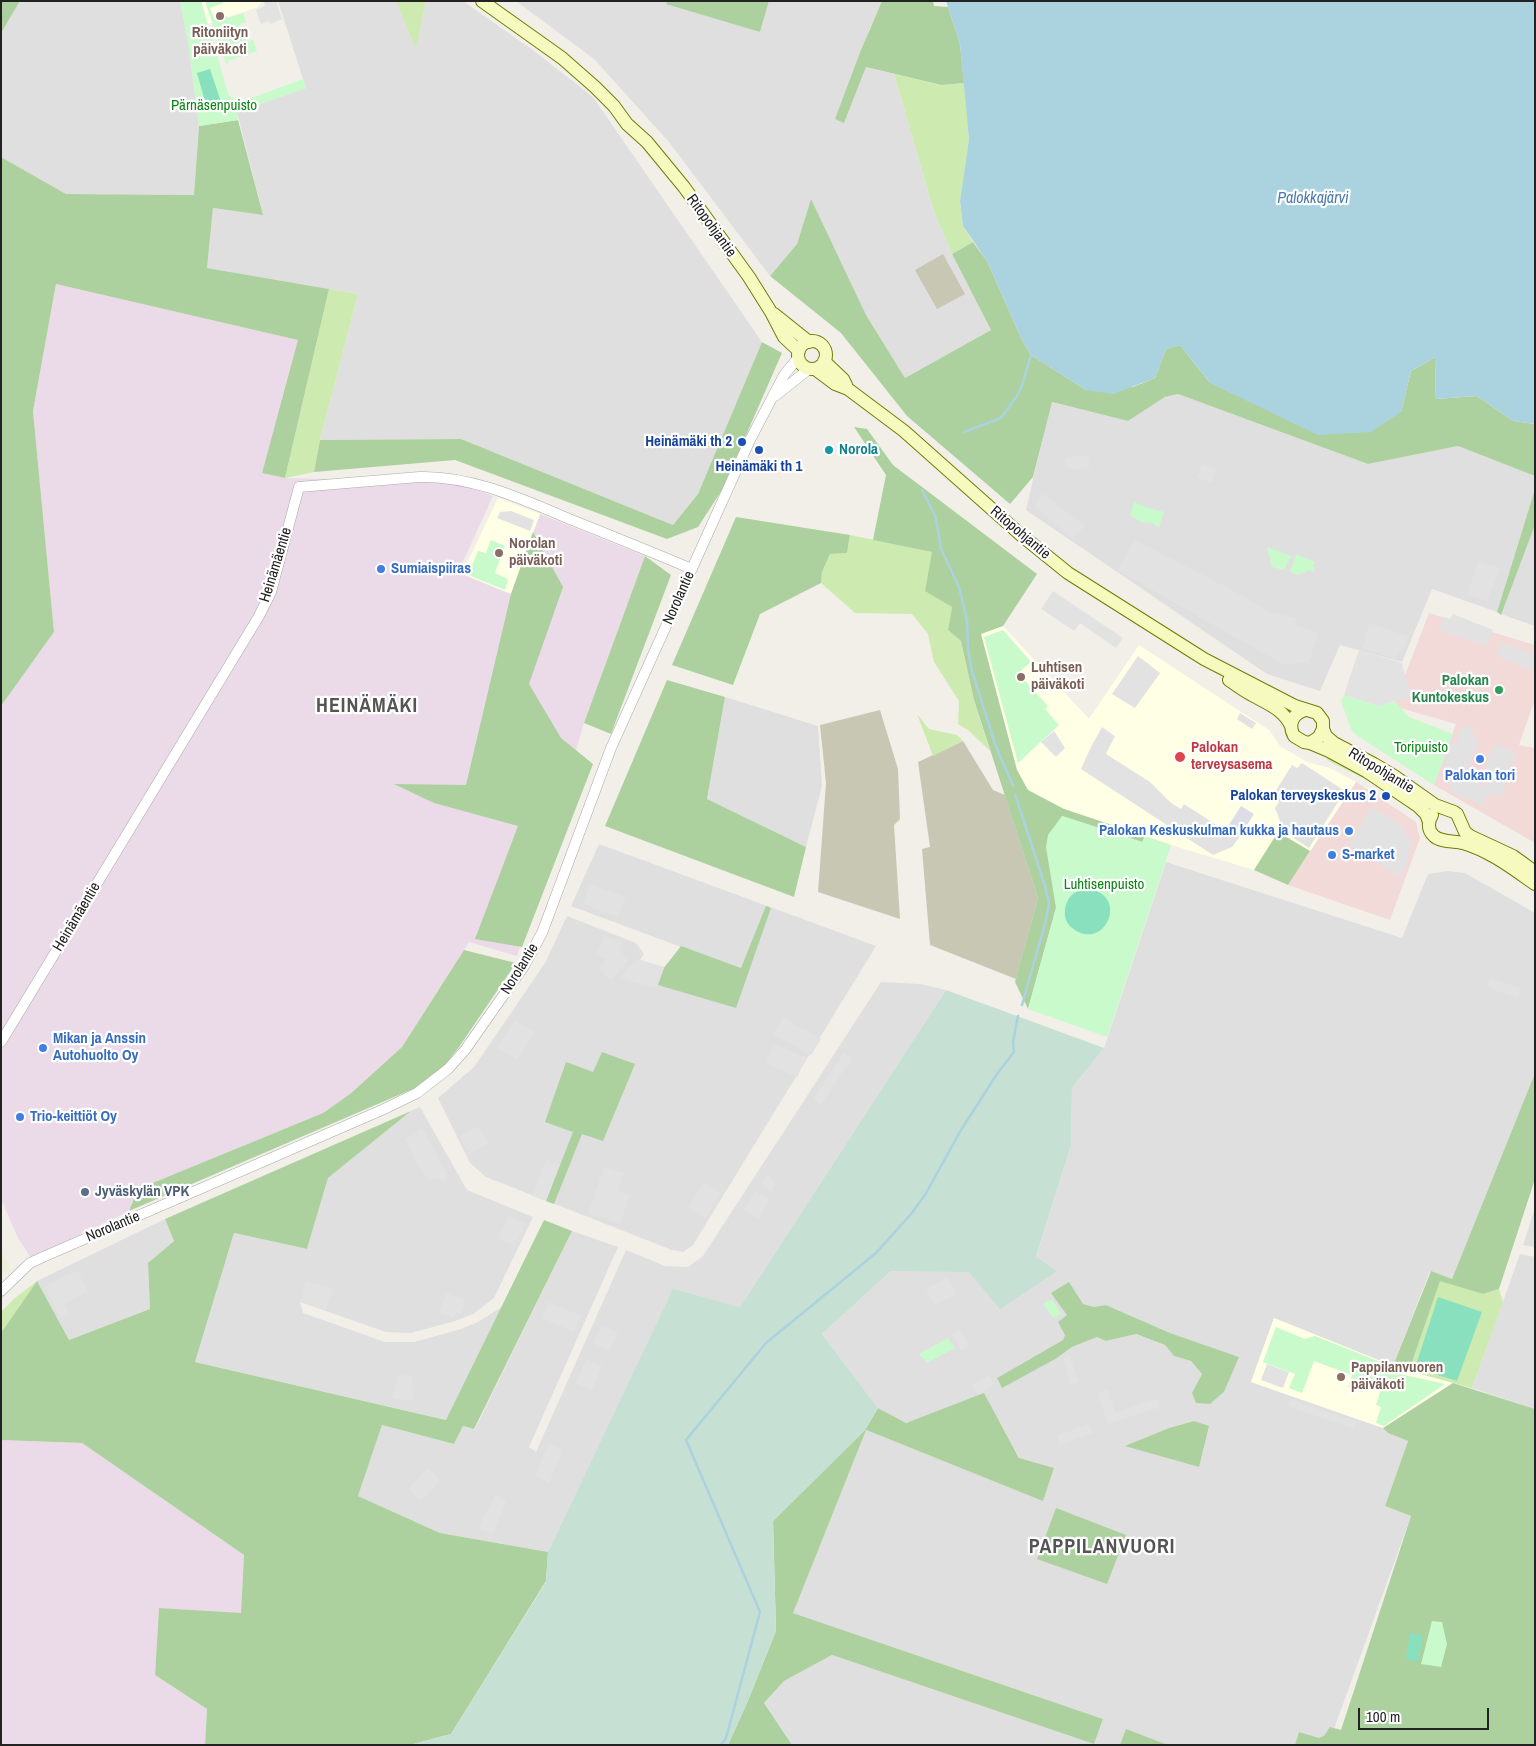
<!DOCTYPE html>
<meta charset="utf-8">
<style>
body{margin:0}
#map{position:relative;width:1536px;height:1746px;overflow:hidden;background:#f2efe9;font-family:"Archivo Narrow",sans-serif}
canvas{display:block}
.frame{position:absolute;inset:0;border:2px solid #222;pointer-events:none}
.scale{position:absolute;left:1358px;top:1708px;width:131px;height:22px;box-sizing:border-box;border:2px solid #222;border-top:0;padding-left:6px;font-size:15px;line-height:18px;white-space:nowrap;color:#222;-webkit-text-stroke:4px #fff;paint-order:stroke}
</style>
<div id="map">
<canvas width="1536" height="1746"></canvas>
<div class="frame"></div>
<div class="scale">100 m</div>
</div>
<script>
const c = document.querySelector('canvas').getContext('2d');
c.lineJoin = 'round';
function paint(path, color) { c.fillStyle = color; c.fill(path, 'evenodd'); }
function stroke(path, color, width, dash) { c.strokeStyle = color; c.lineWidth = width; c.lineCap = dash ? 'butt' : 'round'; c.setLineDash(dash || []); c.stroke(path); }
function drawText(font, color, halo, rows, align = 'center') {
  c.font = font + ' "Archivo Narrow",sans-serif'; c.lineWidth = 4.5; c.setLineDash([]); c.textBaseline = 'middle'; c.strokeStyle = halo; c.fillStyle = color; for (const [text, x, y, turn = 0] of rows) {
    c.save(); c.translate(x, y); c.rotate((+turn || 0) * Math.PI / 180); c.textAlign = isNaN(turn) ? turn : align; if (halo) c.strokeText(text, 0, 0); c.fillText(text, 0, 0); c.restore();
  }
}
const residential = new Path2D(`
 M1 1H180L188 41 199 126 194 195 66 194 1 157V33L19 2Z
 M278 1H396L416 48 426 1H463L534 51 593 97 762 342 698 494 673 525 461 439 320 440 358 294 207 268 213 208 263 215 237 112 306 88Z
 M516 1H667L666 3 760 32 769 1H882L869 30 844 123 866 67 894 74 934 212 952 254 991 330 905 378 865 314 811 200 797 244 770 276 669 142 594 59Z
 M1178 394 1368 464 1458 446 1535 476V489L1497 612 1432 589 1402 662 1340 645 1320 691 1267 674 1026 510 1051 402 1128 421 1165 397Z
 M1535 525V626L1501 614Z
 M725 697 818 726 822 786 806 847 707 799Z
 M599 844 876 946 693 1245 683 1252 672 1250 486 1177 470 1163 438 1098 474 1067 545 963 567 916 636 943 644 954 640 960 664 967 681 947 571 906Z
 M1166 862 1402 938 1428 874 1448 871 1465 873 1535 913V1073L1452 1279 1430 1271 1393 1366 1274 1318 1251 1382 1383 1428 1388 1433 1408 1441 1385 1506 1411 1516 1329 1743 1332 1745H792L764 1703 784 1681 832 1655 1094 1744 1103 1719 793 1613 865 1430 1043 1500 984 1394 906 1423 878 1408 822 1334 891 1271H1057L1036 1258 1071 1145 1072 1088 1104 1048ZM1083 1304 1094 1307 1106 1305 1170 1333 1238 1357 1224 1392 1210 1404 1192 1394 1202 1374 1191 1361 1174 1356 1165 1345 1135 1334 1106 1341 1097 1337 1072 1347 1057 1358 997 1378 1063 1340 1065 1335 1067 1315ZM1194 1421 1126 1446 1169 1428Z
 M881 982 920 984 946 990 740 1307 673 1290 548 1552 440 1533 358 1496 382 1425 454 1444 463 1426 475 1429 572 1231 618 1247 529 1447 536 1452 626 1250 665 1266 688 1267 703 1256Z
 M420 1107 467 1190 533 1217 494 1298 473 1314 455 1321 411 1333 386 1332 300 1302 303 1313 385 1342H414L458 1330 478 1322 502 1307 447 1420 195 1362 234 1233 307 1249 328 1178 411 1111Z
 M1535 1208V1247L1523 1245Z
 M165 1219 174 1241 148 1263 150 1309 69 1340 37 1281Z
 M1520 1254 1535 1257V1409L1472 1388Z`);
const commercial = new Path2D(`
 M1429 613 1535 645V699L1519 745 1535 748V843L1434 785 1456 724 1393 706Z
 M1356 782 1416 822 1420 838 1390 920 1288 885Z`);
const industrial = new Path2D(`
 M56 284 299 340 262 473 285 478 436 481 464 485 493 496 461 566 457 570 462 574 533 532 540 514 645 556 584 723 517 956 469 942 402 1047 350 1094 323 1113 138 1189 129 1211 31 1258 18 1238 1 1199V706L54 632 33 411Z
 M1 1440 82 1443 244 1555 241 1614 159 1608 155 1675 207 1709 205 1745H1Z`);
const education = new Path2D(`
 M201 1H263L256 8 207 24Z
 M498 498 540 514 511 594 462 574Z
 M1003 626 1089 719 1139 645 1269 730 1280 746 1307 762 1330 768 1356 782 1310 851 1278 832 1254 870 1171 845 1064 809 1028 790 1017 770 981 634Z
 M1274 1318 1393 1366 1453 1383 1383 1428 1251 1382Z`);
const construction = new Path2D(`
 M943 254 965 294 937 309 915 270Z
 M880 710 898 769 900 819 894 825 900 919 818 892 826 783 820 725Z
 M963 741 993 790 1005 795 1038 898 1016 979 930 945 922 849 930 847 918 762Z`);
const farmland = new Path2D(`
 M1 1247 10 1271 1 1274Z`);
const grass = new Path2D(`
 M396 1H426L416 49Z
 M894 74 940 85 964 83 969 139 960 201 963 226 973 242 952 254 934 212Z
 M329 289 358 294 320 440 314 472 285 478Z
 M850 535 932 552 952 607 948 630 961 641 974 700 990 751 968 730 958 724 959 701 934 662 928 634 912 614 855 613 821 583 822 572 830 554 847 553Z
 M917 714 929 729 957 735 963 741 933 756Z
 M1329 755 1414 808 1412 811 1371 782 1327 760Z
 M1440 1280 1483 1294 1499 1289 1503 1302 1472 1388 1409 1371Z
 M37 1281 1 1333V1312L15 1298Z`);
const forest = new Path2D(`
 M1 1H20L1 33Z
 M667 1H769L760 32 666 4Z
 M882 1H933L934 6 948 7 960 44 964 83 941 85 866 67 844 123 835 119 861 50Z
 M238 120 263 215 213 208 207 268 329 289 285 478 262 473 298 340 56 284 33 411 54 632 1 706V157L66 194 194 195 199 126Z
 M811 199 866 315 905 378 991 330 952 254 973 242 987 261 1022 340 1031 355 1086 390 1133 387 1155 378 1166 349 1180 345 1210 383 1401 412 1411 371 1436 357 1435 399 1477 396 1513 421 1535 424V476L1458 446 1368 464 1178 394 1165 397 1128 421 1052 402 1033 477 1010 504 907 416 841 333 770 276 797 244Z
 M762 342 782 353 722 490 698 527 667 539 455 460 314 472 320 440 461 439 673 525 698 494Z
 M854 427 867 429 893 465 1037 574 1003 626 981 634 1017 770 1028 790 1064 809 1145 836 1142 842 1062 816 1056 908 1028 1009 1015 982 1038 898 974 700 961 641 948 630 952 607 925 591 932 552 873 540 886 475Z
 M1535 489V525L1501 615 1497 612Z
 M736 517 850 535 847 553 830 554 822 572 821 583 760 614 733 685 672 665Z
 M533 532 563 587 529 684 561 738 593 764 522 947 475 939 518 826 434 803 394 784 466 785 511 594Z
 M645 556 671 575 611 734 584 723Z
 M667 680 725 697 707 799 806 847 794 897 605 826Z
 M1278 832 1310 851 1288 885 1254 870Z
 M766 906 771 908 736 1008 658 985 664 968 681 946 741 968Z
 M464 950 516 963 459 1047 444 1066 415 1088 129 1211 138 1189 323 1113 350 1094 402 1047Z
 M602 1052 635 1064 603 1141 582 1134 554 1204 546 1201 573 1132 545 1122 566 1062 593 1072Z
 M1535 1073V1179L1499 1289 1483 1294 1440 1281 1409 1371 1393 1366 1431 1271 1452 1279Z
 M411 1111 328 1178 307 1249 234 1233 195 1362 446 1420 544 1220 572 1231 474 1429 463 1426 454 1444 382 1425 358 1496 440 1533 548 1552 546 1581 451 1734 410 1745H205L207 1709 155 1675 159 1608 241 1613 244 1555 82 1443 1 1440V1333L37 1281 69 1340 150 1309 148 1263 174 1241 165 1219Z
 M1069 1282 1083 1304 1094 1307 1106 1305 1170 1333 1239 1357 1224 1392 1210 1404 1196 1403 1192 1393 1202 1374 1191 1361 1174 1356 1165 1345 1136 1334 1106 1341 1097 1337 1072 1347 1057 1358 1002 1388 997 1378 1063 1340 1065 1335 1058 1322 1067 1315 1051 1293Z
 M1453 1383 1535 1409V1745H1295L1299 1732 1319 1738 1324 1736 1330 1727 1341 1730 1411 1516 1385 1506 1408 1441 1388 1433 1383 1428Z
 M984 1393 1019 1458 1054 1468 1043 1501 866 1430 793 1613 1103 1719 1094 1744 832 1655 784 1681 764 1703 792 1745H728L747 1703 776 1631 773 1521 865 1430 878 1408 906 1423Z
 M1194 1421 1209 1426 1199 1467 1125 1446 1169 1428Z
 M1056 1508 1126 1535 1107 1584 1037 1559Z
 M1126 1729 1168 1745H1120Z`);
const wetland = new Path2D(`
 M946 990 1104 1048 1072 1088 1071 1145 1036 1257 1057 1271 1000 1309 969 1272 891 1271 822 1334 878 1408 865 1430 773 1521 776 1631 747 1703 728 1745H410L451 1734 546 1582 548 1552 673 1289 740 1307Z`);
const park = new Path2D(`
 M180 1H201L229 96 240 102 303 79 306 88 237 112 238 120 199 126 188 41Z
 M205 1H222L223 3 210 8 215 20 227 16 228 18 243 13 246 22 240 24 246 41 253 40 257 51 228 61V63L226 64Z
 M1134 502 1148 508 1164 512 1159 527 1150 522 1143 523 1130 516Z
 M491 540 505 546 495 573 508 579 505 590 468 575 478 551 486 553Z
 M1267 547 1291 556 1284 570 1272 567Z
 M1296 554 1315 562 1313 566 1315 568 1313 572 1309 570C1302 574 1297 576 1290 572Z
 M1003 630 1031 662 1018 673 1048 706 1045 709 1059 725 1018 763 984 637Z
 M1344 695 1378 706 1391 702 1397 703 1409 717 1453 734 1434 785 1356 735 1351 729 1341 701Z
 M1062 816 1142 842 1145 836 1171 845 1107 1037 1028 1009 1056 908 1046 847 1048 835Z
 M1052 1299 1061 1314 1053 1318 1043 1304Z
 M1276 1327 1305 1339 1315 1336 1393 1367 1400 1374 1445 1384 1384 1426 1376 1423 1381 1407 1376 1405 1382 1386 1367 1381 1362 1392 1348 1387 1352 1375 1314 1361 1302 1393 1289 1388 1295 1374 1263 1362Z
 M948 1338 955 1348 927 1363 919 1354Z
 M1432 1621 1442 1622 1447 1644 1441 1667 1421 1664Z`);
const pitch = new Path2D(`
 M210 69 222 105H206L197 73Z
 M1085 889C1132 891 1105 956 1071 927 1061 919 1064 900 1074 893 1077 891 1082 890 1085 889Z
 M1438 1297 1482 1312 1457 1381 1415 1368Z
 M1410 1633 1423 1636 1418 1662 1406 1659Z`);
const parking = new Path2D(`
 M267 1H276L282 19 270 24 269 21 261 24 256 10 265 6 264 2Z
 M1088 456 1090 466 1084 469H1071L1065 466 1066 457Z
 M1202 464 1217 469 1212 483 1197 478Z
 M1042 493 1085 526 1073 540 1035 506Z
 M511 511 534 520 530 531 497 518 500 512Z
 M1135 540 1247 598 1269 612 1297 618 1295 625 1319 633 1309 661 1284 665 1117 570Z
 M1478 562 1500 568 1487 601 1467 594Z
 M1053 591 1123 638 1116 648 1080 623 1074 631 1041 609Z
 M1453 614 1493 630 1486 646 1439 630 1444 617 1450 619Z
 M1369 623 1409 637 1403 650 1398 652 1395 659 1363 648Z
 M1502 643 1535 655V671L1496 656Z
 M1359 650 1402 663 1411 696 1378 706 1344 695Z
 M1138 656 1160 673 1135 708 1112 694Z
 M1240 713 1256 723 1252 729 1237 719Z
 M1470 726 1478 742 1468 770 1463 769 1460 771 1461 778 1466 780 1468 775 1481 779 1479 785 1483 786 1488 783 1489 779 1483 775 1492 748 1499 745 1516 753 1501 796 1494 793 1485 798 1483 805 1450 792 1451 787 1446 776 1442 774 1452 742 1458 744 1459 740 1457 737 1459 733 1462 729Z
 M1102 727 1115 736 1106 754 1150 782 1171 803 1181 809 1184 804 1238 839 1232 847 1213 855 1081 769 1090 749Z
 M1054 731 1065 748 1056 757 1041 742Z
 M1302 763 1345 791 1309 848 1278 828 1281 824 1275 808 1279 802 1272 797 1292 765 1297 768Z
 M1371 807 1403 827 1406 835 1412 840 1407 862 1400 877 1348 845Z
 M590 884 626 897 618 917 583 904Z
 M605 936 622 942 619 950 629 960 611 980 598 968 607 959 596 954Z
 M636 959 664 968 656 988 620 978Z
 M1490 978 1521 988 1518 998 1487 987Z
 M783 1017 821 1039 811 1055 773 1034Z
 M515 1020 535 1032 517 1060 497 1048Z
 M774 1044 806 1058 797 1077 766 1063Z
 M844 1053 852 1058 821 1105 813 1099Z
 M477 1126 490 1143 470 1155 459 1137Z
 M422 1127 447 1174 445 1182 436 1178 429 1180 415 1161 406 1139Z
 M546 1159 560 1164 546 1201 532 1196Z
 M604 1167 624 1173 618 1191 630 1196 620 1224 588 1213Z
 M767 1174 776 1182 771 1191 761 1185Z
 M704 1182 721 1193 705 1219 688 1208Z
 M755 1191 770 1199 759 1219 744 1210Z
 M508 1216 525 1223 515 1246 498 1238Z
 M77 1270 88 1291 64 1304 69 1314 61 1318 44 1287Z
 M947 1277 957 1294 935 1306 926 1289Z
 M306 1281 333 1289 326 1310 300 1302Z
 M446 1293 465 1300 461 1314 456 1312 454 1318 440 1313Z
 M549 1302 581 1316 574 1332 542 1318Z
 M602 1325 618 1333 609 1351 593 1343Z
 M960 1330 970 1346 961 1351 952 1334Z
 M1070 1356 1079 1382 1071 1385 1063 1359Z
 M586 1359 602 1366 592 1390 576 1383Z
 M1267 1364 1289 1372 1283 1388 1261 1380Z
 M400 1374 412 1377 413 1401 392 1398Z
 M989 1376 995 1384 977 1394 971 1385Z
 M1108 1389 1115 1412 1157 1399 1161 1407 1108 1424 1097 1393Z
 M1290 1399 1357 1422 1354 1429 1287 1406Z
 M1088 1423 1093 1433 1059 1445 1058 1436Z
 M549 1443 563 1450 549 1483 535 1476Z
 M428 1468 441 1480 421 1501 408 1489Z
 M496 1494 507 1500 493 1534 478 1528Z`);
const plaza = new Path2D(`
 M1241 806 1254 814 1238 839 1225 831Z`);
const water = new Path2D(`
 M946 1H1535V424L1513 421 1477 396 1435 399 1436 357 1411 371 1401 412 1371 432 1318 435 1210 383 1180 345 1166 349 1155 378 1113 394 1086 390 1031 355 1022 340 987 261 963 226 960 201 969 139 960 44Z`);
const stream = new Path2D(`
 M964 432 1001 418 1017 396 1022 385 1031 355
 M922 490 936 518 941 549 959 587 967 620 968 649 972 671 995 744 1013 786
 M1015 794 1045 886 1049 903 1046 920 1022 1005
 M721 1745 726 1738 760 1612 686 1440 766 1343 876 1253 911 1214 925 1195 961 1130 997 1074 1014 1052 1013 1042 1018 1016`);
const tertiary = new Path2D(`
 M775 396 809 369
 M1 1042 259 616 271 592 299 487 419 477C471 475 524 500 572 520 612 536 652 552 692 569
 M1 1291 30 1263 43 1257 382 1110 417 1093 448 1069 465 1050 524 966 542 933 611 748 750 440 784 375 798 358`);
const secondary = new Path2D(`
 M482 1 562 58 595 87 614 106 627 124 647 142 684 187 749 277 771 312 784 337 799 351
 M774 314 809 342
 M798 355a14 14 0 1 1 28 0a14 14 0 1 1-28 0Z
 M824 361 843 379 846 385
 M815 369 835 384 848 389 904 431 1021 535 1068 573 1204 659 1295 706 1317 713 1323 721V729L1319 737 1310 743
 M1229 680C1236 685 1244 691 1252 695 1268 704 1283 709 1291 726
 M1305 710C1292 714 1288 725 1294 736L1304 742 1310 743 1329 751 1366 771 1418 806 1426 814 1429 822
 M1323 729 1326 736 1334 743 1374 764 1394 776 1435 805 1454 812 1457 814 1465 832 1470 836 1513 856 1535 872
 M1432 815C1428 822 1427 830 1434 836 1440 842 1455 841 1463 843 1490 851 1512 868 1535 884`);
const markers = [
 [220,16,5,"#8d6e63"],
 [742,442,5,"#1a4fb4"],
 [759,450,5,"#1a4fb4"],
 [829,450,5,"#0f9aa8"],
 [499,553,5,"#8d6e63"],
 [381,569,5,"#3f7fe0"],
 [1021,677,5,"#8d6e63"],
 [1499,690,5,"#2e9e5b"],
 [1180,757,6,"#e0444e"],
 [1480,759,5,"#3f7fe0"],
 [1386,796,5,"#1a4fb4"],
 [1349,831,5,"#3f7fe0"],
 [1332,855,5,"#3f7fe0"],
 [43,1048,5,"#3f7fe0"],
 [20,1117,5,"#3f7fe0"],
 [85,1192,5,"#5c6f8a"],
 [1341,1377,5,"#8d6e63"]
];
const educationNames = [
 ["Ritoniityn",220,33,"center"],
 ["päiväkoti",220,50,"center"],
 ["Norolan",509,544],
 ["päiväkoti",509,561],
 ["Luhtisen",1031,668],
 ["päiväkoti",1031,685],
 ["Pappilanvuoren",1351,1368],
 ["päiväkoti",1351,1385]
];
const parkNames = [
 ["Pärnäsenpuisto",214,106],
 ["Toripuisto",1421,748],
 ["Luhtisenpuisto",1104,885]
];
const streetNames = [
 ["Ritopohjantie",711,226,54],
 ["Ritopohjantie",1020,533,40],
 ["Heinämäentie",276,565,-73],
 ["Norolantie",679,598,-66],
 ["Ritopohjantie",1381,771,31],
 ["Heinämäentie",77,917,-59],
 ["Norolantie",520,969,-58],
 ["Norolantie",113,1227,-23]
];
const transitNames = [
 ["Heinämäki th 2",732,442],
 ["Heinämäki th 1",759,467,"center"],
 ["Palokan terveyskeskus 2",1376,796]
];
const cultureNames = [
 ["Norola",839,450]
];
const shopNames = [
 ["Sumiaispiiras",391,569],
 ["Palokan tori",1480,776,"center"],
 ["Palokan Keskuskulman kukka ja hautaus",1339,831,"right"],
 ["S-market",1342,855],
 ["Mikan ja Anssin",53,1039],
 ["Autohuolto Oy",53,1056],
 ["Trio-keittiöt Oy",30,1117]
];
const leisureNames = [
 ["Palokan",1489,681],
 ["Kuntokeskus",1489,698]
];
const healthNames = [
 ["Palokan",1191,748],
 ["terveysasema",1191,765]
];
const serviceNames = [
 ["Jyväskylän VPK",95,1192]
];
const waterNames = [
 ["Palokkajärvi",1313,199]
];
const districtNames = [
 ["HEINÄMÄKI",367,707],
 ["PAPPILANVUORI",1102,1548]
];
paint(residential, '#e0dfdf');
paint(commercial, '#f2dad9');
paint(industrial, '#ebdbe8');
paint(education, '#ffffe5');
paint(construction, '#c7c7b4');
paint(farmland, '#eef0d5');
paint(grass, '#cdebb0');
paint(forest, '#add19e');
paint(wetland, '#c6e0d4');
paint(park, '#c8facc');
paint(pitch, '#88e0be');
paint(parking, '#e2e2e2');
paint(plaza, '#dddde8');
paint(water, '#aad3df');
stroke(stream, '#aad3df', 2.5);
stroke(tertiary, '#a9a9a9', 11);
stroke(secondary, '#707d05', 14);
stroke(tertiary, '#fff', 10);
stroke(secondary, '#f7fabf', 12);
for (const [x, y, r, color] of markers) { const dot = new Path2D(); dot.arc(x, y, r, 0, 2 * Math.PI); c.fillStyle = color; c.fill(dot); stroke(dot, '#fff', 2); }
drawText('bold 15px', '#785e54', '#fff', educationNames, 'left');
drawText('15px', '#0c8416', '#fff', parkNames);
drawText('15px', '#222', '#fff', streetNames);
drawText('bold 15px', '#164399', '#fff', transitNames, 'right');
drawText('bold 15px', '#0d838f', '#fff', cultureNames, 'left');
drawText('bold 15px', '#366cbe', '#fff', shopNames, 'left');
drawText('bold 15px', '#27864d', '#fff', leisureNames, 'right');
drawText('bold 15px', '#be3a42', '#fff', healthNames, 'left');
drawText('bold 15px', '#4e5e75', '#fff', serviceNames, 'left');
drawText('italic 16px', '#4a7aab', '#fff', waterNames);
c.letterSpacing = '1px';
drawText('bold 20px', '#555', '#fff', districtNames);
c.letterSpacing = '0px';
</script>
